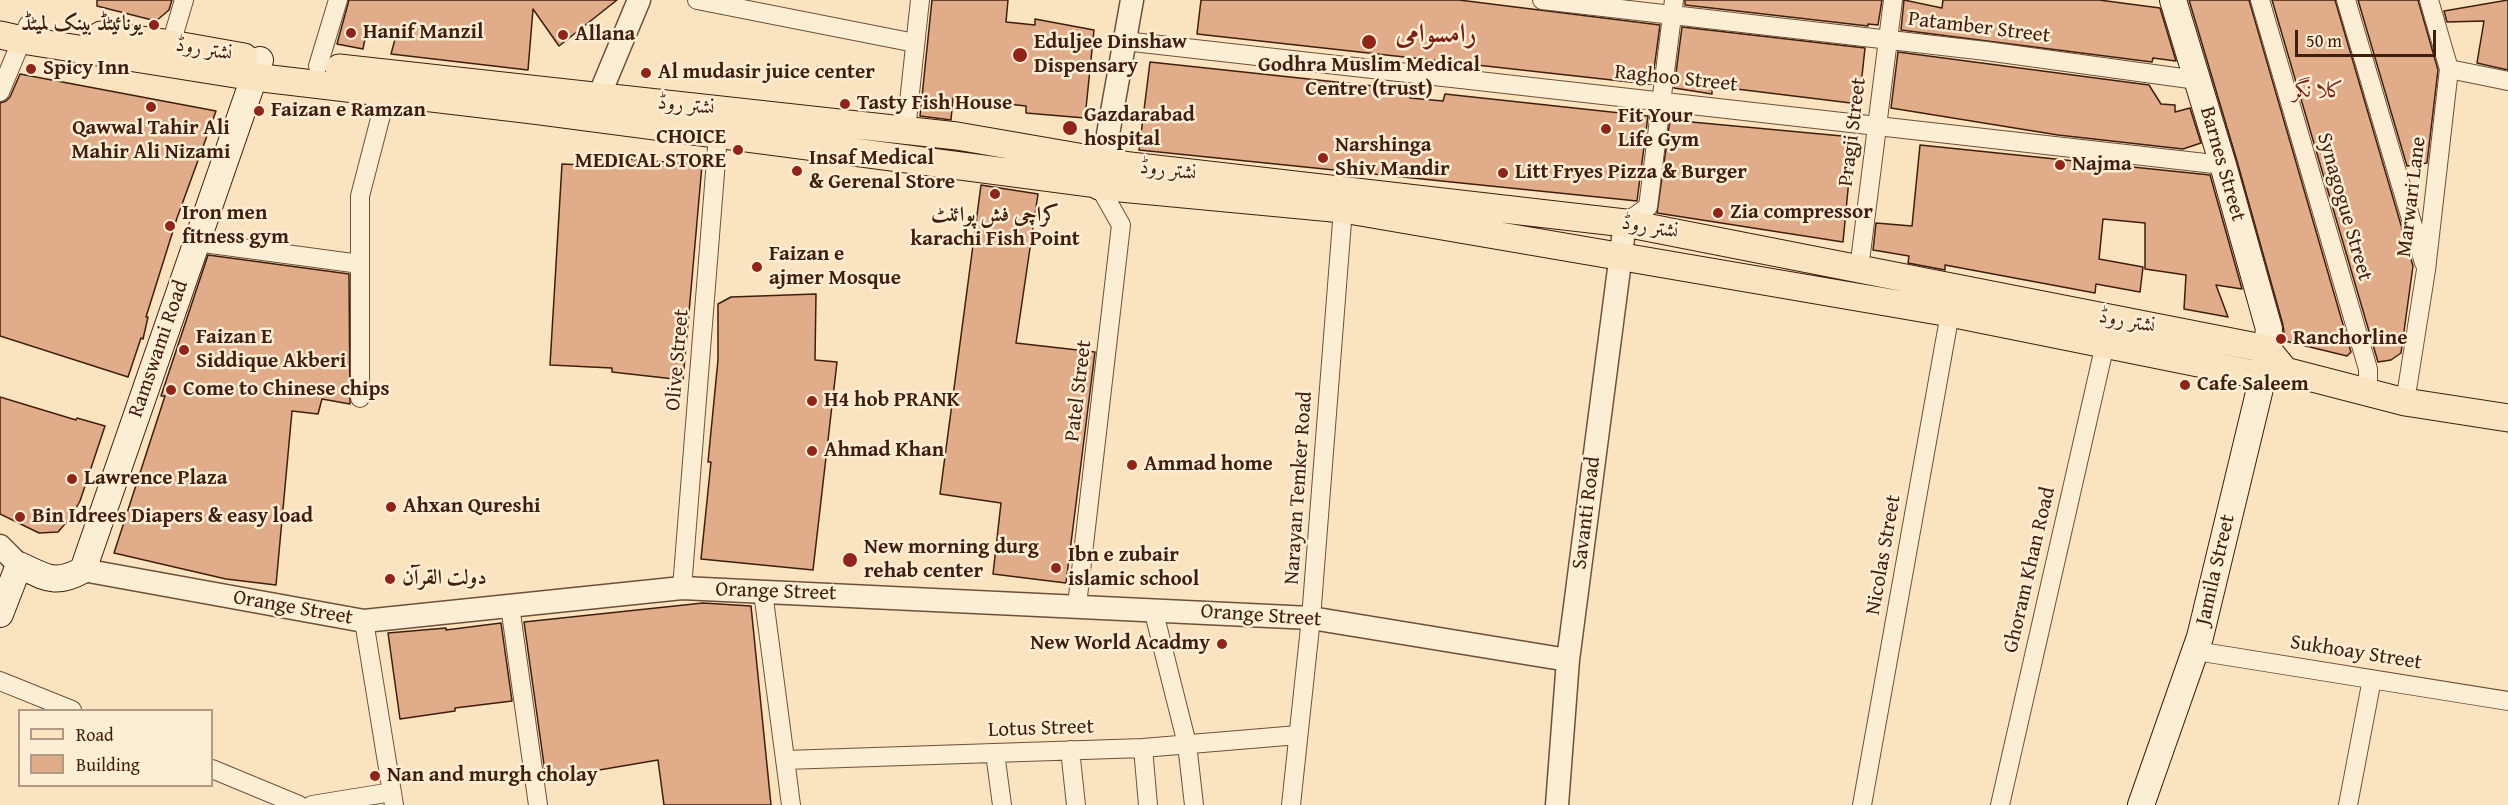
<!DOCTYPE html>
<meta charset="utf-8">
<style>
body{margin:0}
#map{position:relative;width:2508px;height:805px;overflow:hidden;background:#fae4bf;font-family:"Gentium Book Plus",serif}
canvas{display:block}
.legend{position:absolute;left:18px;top:709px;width:195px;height:78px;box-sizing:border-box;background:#fcedd5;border:2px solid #b09a85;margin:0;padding:8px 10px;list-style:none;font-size:18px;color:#3f1e0d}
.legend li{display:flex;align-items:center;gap:12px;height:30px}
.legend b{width:30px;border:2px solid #b09a85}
.scale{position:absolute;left:2295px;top:30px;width:141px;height:27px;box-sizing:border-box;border:3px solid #3f1e0d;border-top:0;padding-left:8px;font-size:18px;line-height:21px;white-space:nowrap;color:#3f1e0d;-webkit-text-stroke:4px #fcedd5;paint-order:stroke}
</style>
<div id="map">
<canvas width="2508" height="805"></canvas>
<ul class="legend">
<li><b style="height:8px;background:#fae4bf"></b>Road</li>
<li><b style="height:16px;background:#e1ac8a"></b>Building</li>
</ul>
<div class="scale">50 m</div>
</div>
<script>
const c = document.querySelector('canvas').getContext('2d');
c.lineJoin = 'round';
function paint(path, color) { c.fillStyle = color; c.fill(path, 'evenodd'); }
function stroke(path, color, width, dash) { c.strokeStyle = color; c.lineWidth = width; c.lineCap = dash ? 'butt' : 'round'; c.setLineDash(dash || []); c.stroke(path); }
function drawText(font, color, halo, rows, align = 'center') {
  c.font = font + ' "Gentium Book Plus",Amiri,serif'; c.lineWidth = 5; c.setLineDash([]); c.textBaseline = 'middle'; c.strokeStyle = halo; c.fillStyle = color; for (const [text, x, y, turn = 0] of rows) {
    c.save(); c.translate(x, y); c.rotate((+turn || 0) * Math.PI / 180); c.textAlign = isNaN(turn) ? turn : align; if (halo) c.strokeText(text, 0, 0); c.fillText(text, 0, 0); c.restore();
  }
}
const building = new Path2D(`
 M97 0H172L169 10 156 21 97 6Z
 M349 0H617L559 46 533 9 528 70 391 54 397 32 367 28 363 49 337 44Z
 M932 0H1008L1006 22 1035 25V19L1094 30 1085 118 1026 113V106L953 98 951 120 920 116Z
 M1201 0H1459L1660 25 1652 84H1648L1197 34Z
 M1685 0H1882L1878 25 1868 24V26L1685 5Z
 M1904 0 1942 8 1943 0H2099L2160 8 2176 61 2153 58 2152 62 1901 30Z
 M2189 0H2249L2351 352 2347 356 2285 341 2283 325 2237 161Z
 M2272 0H2335L2413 266 2401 353 2391 360 2378 362Z
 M2358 0H2418L2438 70 2427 163 2407 166Z
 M2508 0V70L2477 63 2484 21 2447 22 2444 11Z
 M1682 27 1865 48 1859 104 1712 86V94L1674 88Z
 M1898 52 2149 85 2161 104 2175 105V112L2190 108 2201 143 2183 149 2058 135 1891 108Z
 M1150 62 1411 90 1410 98 1443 101 1445 94 1648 116 1637 201 1139 150Z
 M20 74 216 111 177 218 146 317H148L143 339 141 338 128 377 0 336V103L6 101 10 97Z
 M1670 120 1853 137 1843 242 1657 213Z
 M1920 145 2210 175 2242 289 2216 285 2228 317 2184 309 2186 275 2145 269V223L2103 219 2099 259 2143 267 2140 292 2096 284 2095 293 1945 265V270L1908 263 1909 256 1873 250 1876 223 1912 226Z
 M629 159 702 165 683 380 612 372V368L550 365 562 164 628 167Z
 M981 185 1038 194 1016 343 1095 352 1066 583 993 574 1001 503 940 494Z
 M208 255 349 274 350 404 322 399 318 414 292 411 276 585 226 579 114 553 165 396H161Z
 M816 294 815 360 837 362 813 570 701 559 711 462H708L718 360V304L731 297Z
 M0 397 76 420 77 418 105 426 80 501 71 517 58 532 39 533 0 514Z
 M703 603 751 606 771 805H664L658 760 546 779 524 622Z
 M501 623 512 701 455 708V711L400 719 388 633 446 628V630Z`);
const minor = new Path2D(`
 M697 0 915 43
 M1542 0 1986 51 2197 80
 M2260 0 2368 369V392
 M2346 0 2424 263
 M1124 41 2223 165
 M171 44 184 0
 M318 66 338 0
 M2449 69 2508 81
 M0 92 28 25
 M906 130 920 0
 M1625 223 1648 207 1674 0
 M196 242 360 264
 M1859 269 1893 0
 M360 398V196L387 92
 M2405 402 2426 270 2449 69 2429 0
 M682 588 718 135
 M763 592 791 805
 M1077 605 1121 225 1099 186
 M510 606 538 805
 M1153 609 1187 744 1194 805
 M364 621 394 805
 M2196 651 2508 701
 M0 681 72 710
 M1143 748 1148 805
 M1070 750 1076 805
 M995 753 1002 805
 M785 760 1143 748 1298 735
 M212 769 299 805
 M312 805 392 792
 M1291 805 1311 618 1343 209
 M1862 805 1950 313
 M2000 805 2105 344
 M2348 805 2372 679`);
const tertiary = new Path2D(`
 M599 96 639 0
 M1100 179 1132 0
 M0 546 19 565
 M83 570 364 621 682 588 1311 618 1568 660
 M1557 805 1568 660 1625 223`);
const secondary = new Path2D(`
 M0 614 19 565C46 577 54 586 83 570L260 60
 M2141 805 2200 637 2263 376 2269 329 2223 165 2173 0`);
const primary = new Path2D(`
 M0 35 22 40 254 77 533 110 1098 184 1099 186 1343 209 1950 313 2263 376 2285 371 2405 402 2508 418
 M101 35 171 44 244 57
 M339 68 957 136 1130 166 1625 223 2267 349 2285 371`);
const markers = [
 [154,25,6,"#8f2418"],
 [351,33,6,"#8f2418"],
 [563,35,6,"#8f2418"],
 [1369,42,8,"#8f2418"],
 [1020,55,8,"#8f2418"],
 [31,69,6,"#8f2418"],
 [646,73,6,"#8f2418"],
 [845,104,6,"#8f2418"],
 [151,107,6,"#8f2418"],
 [259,111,6,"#8f2418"],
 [1070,128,8,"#8f2418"],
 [1606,129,6,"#8f2418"],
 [738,150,6,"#8f2418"],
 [1323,158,6,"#8f2418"],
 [2060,165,6,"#8f2418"],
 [797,171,6,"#8f2418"],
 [1503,173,6,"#8f2418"],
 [995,194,6,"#8f2418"],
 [1718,213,6,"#8f2418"],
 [170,226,6,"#8f2418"],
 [757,267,6,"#8f2418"],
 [2281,339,6,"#8f2418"],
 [184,350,6,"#8f2418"],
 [2185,385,6,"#8f2418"],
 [171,390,6,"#8f2418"],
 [812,401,6,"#8f2418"],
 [812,451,6,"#8f2418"],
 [1132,465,6,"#8f2418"],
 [72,479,6,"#8f2418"],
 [391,507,6,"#8f2418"],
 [20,517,6,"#8f2418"],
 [850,560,8,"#8f2418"],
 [1056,568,6,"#8f2418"],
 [390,579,6,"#8f2418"],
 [1222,644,6,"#8f2418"],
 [375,776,6,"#8f2418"]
];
const poiNames = [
 ["یونائیٹڈ بینک لمیٹڈ",142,25,"right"],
 ["Hanif Manzil",363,33],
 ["Allana",575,35],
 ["Eduljee Dinshaw",1034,43],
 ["Dispensary",1034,67],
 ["Godhra Muslim Medical",1369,66,"center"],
 ["Centre (trust)",1369,90,"center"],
 ["Spicy Inn",43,69],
 ["Al mudasir juice center",658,73],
 ["Tasty Fish House",857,104],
 ["Faizan e Ramzan",271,111],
 ["Gazdarabad",1084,116],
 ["hospital",1084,140],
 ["Fit Your",1618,117],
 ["Life Gym",1618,141],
 ["Qawwal Tahir Ali",151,129,"center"],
 ["Mahir Ali Nizami",151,153,"center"],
 ["CHOICE",726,138,"right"],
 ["MEDICAL STORE",726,162,"right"],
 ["Narshinga",1335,146],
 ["Shiv Mandir",1335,170],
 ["Insaf Medical",809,159],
 ["& Gerenal Store",809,183],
 ["Najma",2072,165],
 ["Litt Fryes Pizza & Burger",1515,173],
 ["Zia compressor",1730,213],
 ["Iron men",182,214],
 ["fitness gym",182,238],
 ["کراچی فش پوائنٹ",995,216,"center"],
 ["karachi Fish Point",995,240,"center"],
 ["Faizan e",769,255],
 ["ajmer Mosque",769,279],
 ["Faizan E",196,338],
 ["Siddique Akberi",196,362],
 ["Ranchorline",2293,339],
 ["Cafe Saleem",2197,385],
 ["Come to Chinese chips",183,390],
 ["H4 hob PRANK",824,401],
 ["Ahmad Khan",824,451],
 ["Ammad home",1144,465],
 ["Lawrence Plaza",84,479],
 ["Ahxan Qureshi",403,507],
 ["Bin Idrees Diapers & easy load",32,517],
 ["New morning durg",864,548],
 ["rehab center",864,572],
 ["Ibn e zubair",1068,556],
 ["islamic school",1068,580],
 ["دولت القرآن",402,579],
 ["New World Acadmy",1210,644,"right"],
 ["Nan and murgh cholay",387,776]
];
const streetNames = [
 ["Patamber Street",1979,28,7],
 ["نشتر روڈ",204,50,10],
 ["Raghoo Street",1676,79,6],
 ["نشتر روڈ",686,106,6],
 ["Pragji Street",1853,132,-83],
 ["Barnes Street",2222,164,74],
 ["نشتر روڈ",1168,171,7],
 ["Marwari Lane",2412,197,-83],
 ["Synagogue Street",2344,207,74],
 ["نشتر روڈ",1650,228,10],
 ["نشتر روڈ",2127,322,11],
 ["Ramswami Road",159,349,-71],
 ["Olive Street",678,360,-85],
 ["Patel Street",1079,391,-83],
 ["Narayan Temker Road",1299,488,-86],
 ["Savanti Road",1587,513,-83],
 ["Nicolas Street",1884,555,-80],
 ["Ghoram Khan Road",2030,570,-77],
 ["Jamila Street",2216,570,-77],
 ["Orange Street",776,592,2],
 ["Orange Street",293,608,10],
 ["Orange Street",1261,616,4],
 ["Sukhoay Street",2356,653,9],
 ["Lotus Street",1041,729,-2]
];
const neighbourhoodNames = [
 ["کلا نگر",2318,91]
];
const districtNames = [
 ["رامسوامی",1436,35]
];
paint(building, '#e1ac8a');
stroke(building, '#3f1e0d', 1.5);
stroke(minor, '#6e503a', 20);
stroke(tertiary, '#6e503a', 25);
stroke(secondary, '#3f1e0d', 28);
stroke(primary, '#3f1e0d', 29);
stroke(minor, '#fcedd5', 18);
stroke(tertiary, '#fcedd5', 22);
stroke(secondary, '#fcedd5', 26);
stroke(primary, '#fae4bf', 27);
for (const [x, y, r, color] of markers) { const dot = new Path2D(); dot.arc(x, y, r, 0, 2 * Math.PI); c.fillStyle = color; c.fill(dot); stroke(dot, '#fcedd5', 2); }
drawText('bold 21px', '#3f1e0d', '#fcedd5', poiNames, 'left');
drawText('21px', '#3f1e0d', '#fcedd5', streetNames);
drawText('22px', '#7a1f14', '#fcedd5', neighbourhoodNames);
drawText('bold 27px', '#7a1f14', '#fcedd5', districtNames);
</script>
